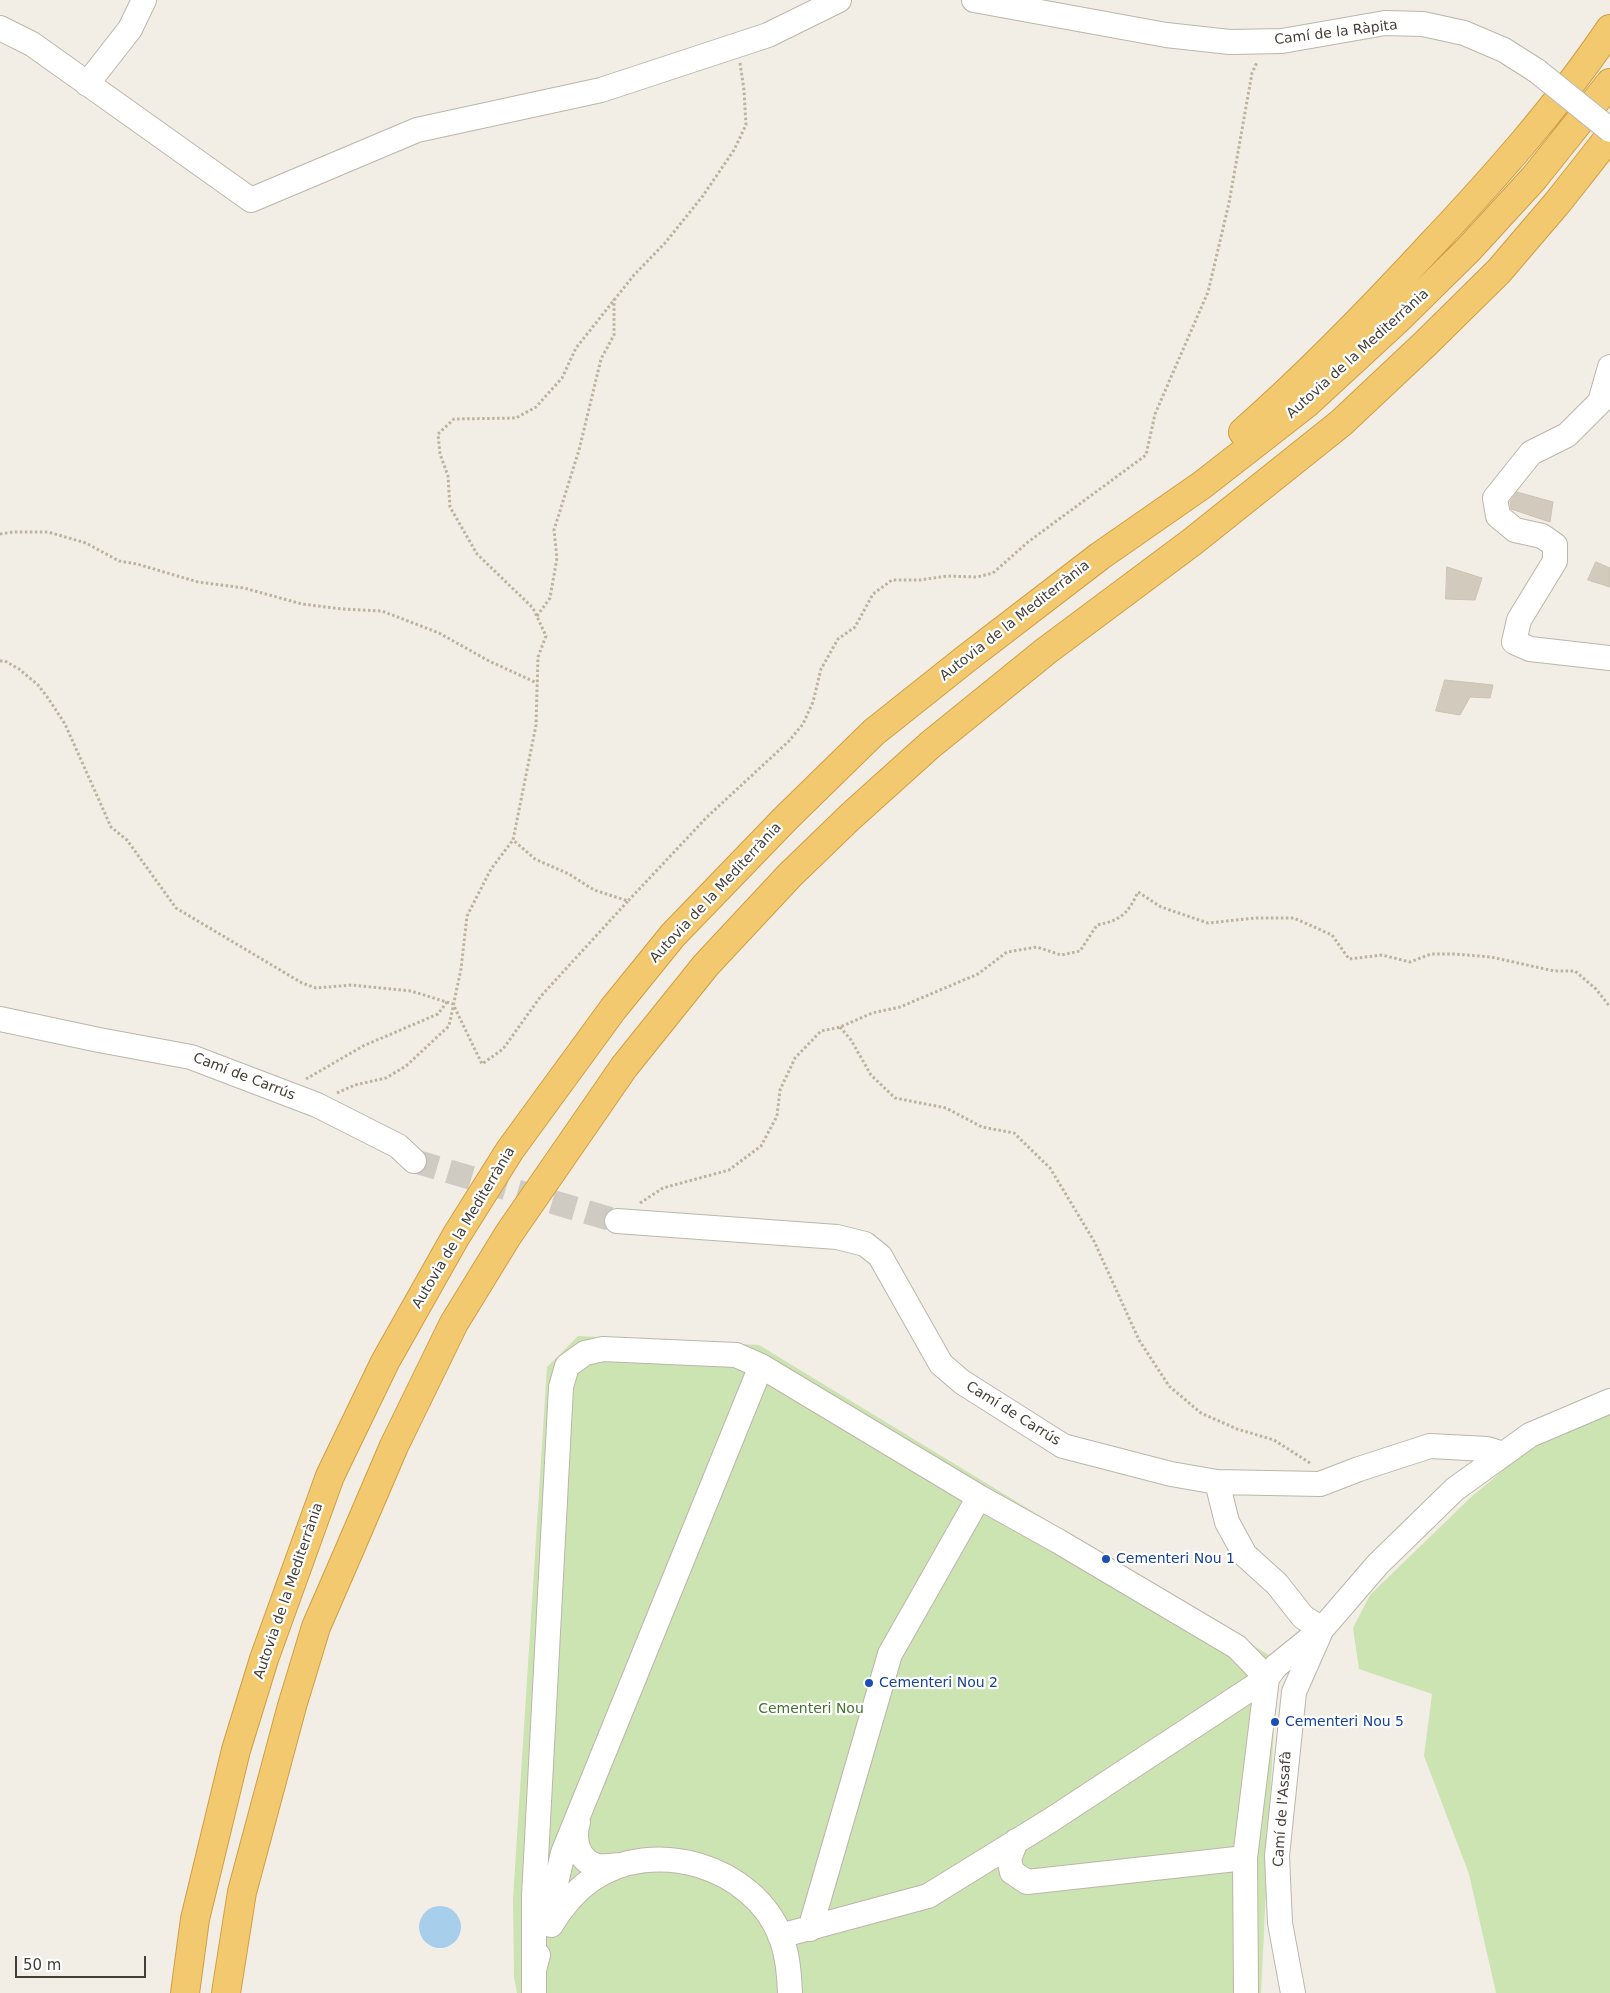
<!DOCTYPE html>
<meta charset="utf-8">
<style>
body{margin:0}
#map{position:relative;width:1610px;height:1993px;overflow:hidden;background:#f2eee6;font-family:"DejaVu Sans",sans-serif}
canvas{display:block}
.scale{position:absolute;left:15px;top:1956px;width:131px;height:22px;box-sizing:border-box;border:2px solid #443f36;border-top:0;padding-left:6px;font-size:15px;line-height:18px;white-space:nowrap;color:#443f36;-webkit-text-stroke:4px #fff;paint-order:stroke}
</style>
<div id="map">
<canvas width="1610" height="1993"></canvas>
<div class="scale">50 m</div>
</div>
<script>
const c = document.querySelector('canvas').getContext('2d');
c.lineJoin = 'round';
function paint(path, color) { c.fillStyle = color; c.fill(path, 'evenodd'); }
function stroke(path, color, width, dash) { c.strokeStyle = color; c.lineWidth = width; c.lineCap = dash ? 'butt' : 'round'; c.setLineDash(dash || []); c.stroke(path); }
function drawText(font, color, halo, rows, align = 'center') {
  c.font = font + ' "DejaVu Sans",sans-serif'; c.lineWidth = 4.5; c.setLineDash([]); c.textBaseline = 'middle'; c.strokeStyle = halo; c.fillStyle = color; for (const [text, x, y, turn = 0] of rows) {
    c.save(); c.translate(x, y); c.rotate((+turn || 0) * Math.PI / 180); c.textAlign = isNaN(turn) ? turn : align; if (halo) c.strokeText(text, 0, 0); c.fillText(text, 0, 0); c.restore();
  }
}
const green = new Path2D(`
 M578 1336 759 1345 1277 1660 1261 1993H517L514 1977 513 1899 547 1367Z
 M1610 1412V1993H1496L1469 1874 1424 1756 1432 1694 1359 1669 1353 1628 1370 1595 1470 1498 1533 1445Z`);
const water = new Path2D(`
 M419 1927a21 21 0 1 1 42 0a21 21 0 1 1-42 0Z`);
const building = new Path2D(`
 M1517 492 1553 502 1550 522 1511 509 1510 502Z
 M1596 562 1610 568V587L1588 580Z
 M1447 567 1482 578 1475 600 1446 599Z
 M1445 680 1493 685 1490 698 1470 697 1460 715 1436 711Z`);
const minorTunnel = new Path2D(`
 M414 1161 617 1221`);
const path = new Path2D(`
 M740 63 744 90 746 125 734 150 702 197 665 243 634 275 576 348 562 378 536 407 516 418 454 419 438 434 440 454 448 476 450 507 477 554 533 608 546 636 538 657 536 725 513 840 535 859 569 874 594 890 628 901 707 817 789 741 803 724 813 702 821 669 838 639 855 627 873 594 892 580H920L947 576 977 577 993 573 1028 542 1146 455 1155 414 1208 292 1229 203 1252 73 1257 62
 M0 534 13 532H48L86 543 119 561 137 564 198 582 244 588 302 604 342 609 382 611 439 633 489 661 537 683
 M537 616 550 598 557 558 554 530 579 450 601 359 614 335V299
 M0 661H5L19 669 38 685 48 698 65 724 111 827 127 840 176 908 302 983 316 988 352 985 411 991 453 1004 482 1064 503 1049 541 996 628 901
 M840 1027 851 1040 871 1075 895 1098 946 1108 982 1127 1014 1133 1050 1168 1094 1241 1139 1340 1169 1386 1201 1413 1237 1429 1274 1440 1310 1463
 M306 1079 363 1046 438 1014 447 1002
 M337 1093 355 1085 386 1078 406 1066 449 1026 461 969 467 916 491 869 513 840
 M640 1203 663 1188 729 1170 761 1146 777 1116 780 1090 795 1058 821 1031 840 1027 872 1013 900 1007 978 974 1007 952 1037 947 1061 955 1080 951 1097 925C1121 920 1128 914 1138 892L1161 907 1208 923 1256 918H1294L1332 935 1349 959 1382 955 1410 962 1431 954H1454L1491 957 1554 971H1575L1596 989 1610 1007`);
const minor = new Path2D(`
 M974 0 1166 35 1230 42 1282 41 1385 23 1423 24 1464 33 1504 50 1537 71
 M0 28 32 44 251 200 417 130 601 90 768 35 839 0
 M87 84 130 29 144 0
 M1610 367 1600 402 1567 435 1531 453 1495 498 1498 516 1515 530 1542 536 1555 545V561L1519 620 1514 642 1530 649 1610 658
 M0 1019 99 1040 191 1057 317 1105 398 1146 414 1161
 M617 1221 837 1237 865 1244 880 1256 941 1364 962 1382 1063 1446 1171 1474 1217 1482 1320 1484 1359 1469 1430 1446 1487 1449 1503 1454
 M1217 1482 1227 1522 1245 1555 1277 1584 1303 1617 1322 1629
 M578 1822C573 1839 577 1860 597 1866 604 1867 614 1865 622 1865
 M1016 1841 1009 1859 1012 1872 1027 1882 1245 1858
 M552 1923V1900L563 1853 761 1366
 M551 1925C562 1907 574 1892 591 1880 654 1836 753 1866 781 1937 788 1956 789 1974 790 1993
 M810 1929 890 1654 979 1497
 M780 1936 928 1896 1051 1820 1267 1678 1276 1666 1322 1629 1378 1564 1455 1489 1530 1435 1610 1401
 M534 1970V1896L561 1387 567 1366 585 1353 603 1349 736 1355 761 1366 979 1497 1058 1541 1237 1647 1267 1678
 M534 1993V1970L538 1955
 M1246 1993 1245 1858 1267 1678
 M1293 1993 1280 1923 1277 1856 1294 1692 1320 1633`);
const highway = new Path2D(`
 M1243 432C1309 374 1371 310 1431 245 1495 177 1558 106 1610 29
 M185 1993 195 1919 236 1750 264 1659 330 1476 385 1362 456 1236 510 1150 613 1009 673 935 786 818 874 732 967 658 1100 556 1202 485 1306 404 1396 321 1468 250 1534 178 1610 83
 M226 1993 242 1892 292 1706 316 1627 349 1551 394 1446 454 1323 508 1235 624 1067 706 965 790 875 850 817 930 745 1046 651 1192 542 1341 423 1425 344 1499 271 1558 202 1610 136`);
const minorBridge = new Path2D(`
 M1537 71 1610 130`);
const markers = [
 [1106,1559,5,"#1a4fb4"],
 [869,1683,5,"#1a4fb4"],
 [1275,1722,5,"#1a4fb4"]
];
const streetNames = [
 ["Camí de la Ràpita",1336,33,-7],
 ["Autovia de la Mediterrània",1358,354,-42],
 ["Autovia de la Mediterrània",1015,621,-38],
 ["Autovia de la Mediterrània",716,893,-47],
 ["Camí de Carrús",244,1077,21],
 ["Autovia de la Mediterrània",464,1228,-59],
 ["Camí de Carrús",1013,1414,32],
 ["Autovia de la Mediterrània",289,1591,-71],
 ["Camí de l'Assafà",1283,1809,-86]
];
const transitNames = [
 ["Cementeri Nou 1",1116,1559],
 ["Cementeri Nou 2",879,1683],
 ["Cementeri Nou 5",1285,1722]
];
const parkNames = [
 ["Cementeri Nou",811,1709]
];
paint(green, '#cce3b2');
paint(water, '#a7ceea');
paint(building, '#d2cabc');
stroke(building, '#cdc2b0', 1);
stroke(minorTunnel, '#cfcbc3', 24, [24, 12]);
stroke(minor, '#bcb6aa', 26);
stroke(highway, '#d19e41', 30);
stroke(path, '#bdb29c', 3, [2.5, 2.5]);
stroke(minor, '#fff', 24);
stroke(highway, '#f3c970', 28);
stroke(minorBridge, '#bcb6aa', 26, []);
stroke(minorBridge, '#fff', 24);
for (const [x, y, r, color] of markers) { const dot = new Path2D(); dot.arc(x, y, r, 0, 2 * Math.PI); c.fillStyle = color; c.fill(dot); stroke(dot, '#fff', 2); }
drawText('14px', '#443f36', '#fff', streetNames);
drawText('14px', '#164399', '#fff', transitNames, 'left');
drawText('14px', '#46712e', '#fff', parkNames);
</script>
